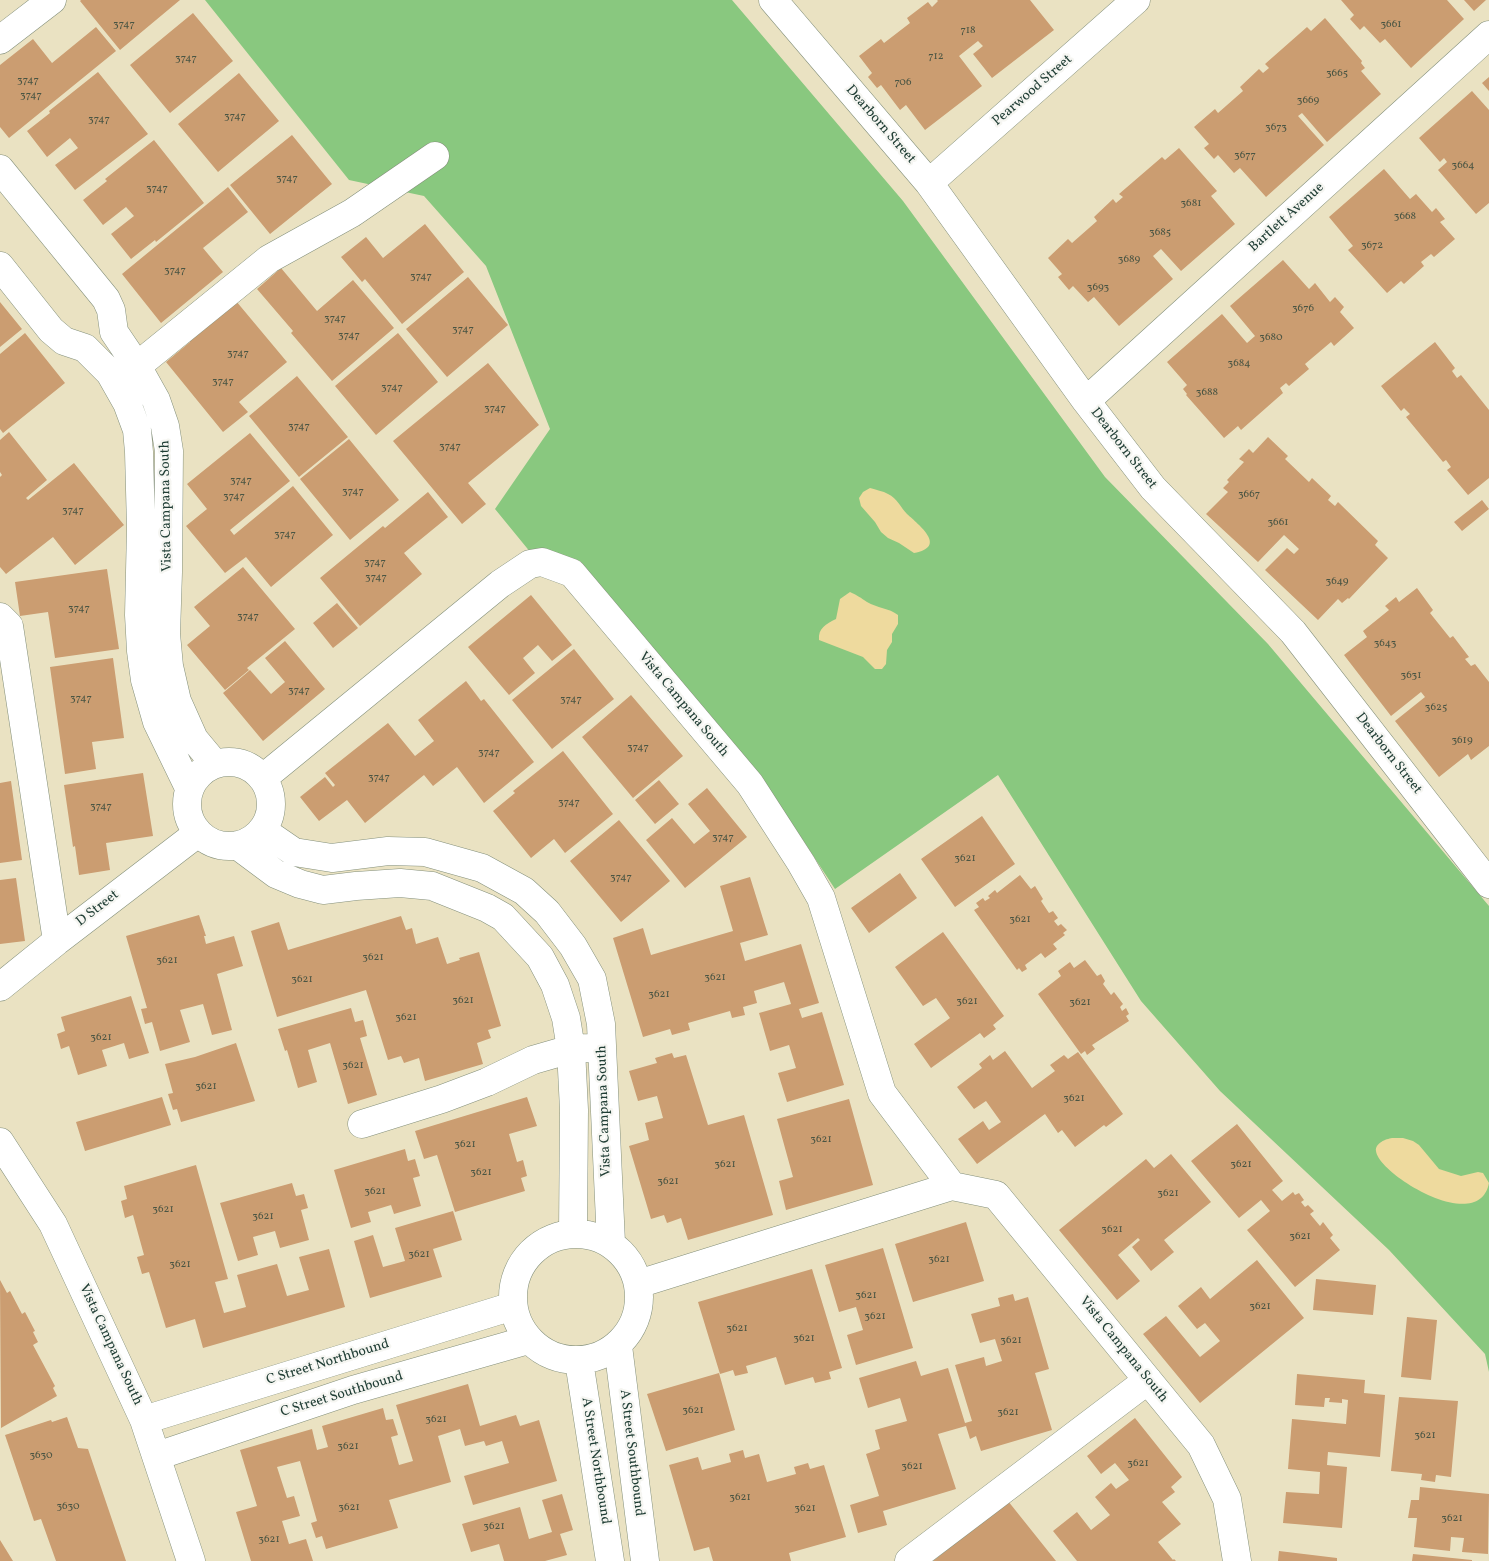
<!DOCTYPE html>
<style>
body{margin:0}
canvas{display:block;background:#eae2c2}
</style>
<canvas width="1489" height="1561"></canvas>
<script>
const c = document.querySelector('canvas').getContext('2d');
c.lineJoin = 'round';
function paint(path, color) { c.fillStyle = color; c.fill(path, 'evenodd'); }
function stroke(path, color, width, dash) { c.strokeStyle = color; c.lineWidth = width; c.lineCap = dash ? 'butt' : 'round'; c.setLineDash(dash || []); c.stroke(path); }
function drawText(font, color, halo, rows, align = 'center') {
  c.font = font + ' Vollkorn,serif'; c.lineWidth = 4.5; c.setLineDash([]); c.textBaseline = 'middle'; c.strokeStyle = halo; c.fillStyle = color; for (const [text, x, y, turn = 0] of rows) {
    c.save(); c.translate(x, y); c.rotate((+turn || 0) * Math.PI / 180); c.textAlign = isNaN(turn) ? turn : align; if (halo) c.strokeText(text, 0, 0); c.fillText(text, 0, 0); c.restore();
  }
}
const green = new Path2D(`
 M205 0H732L903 201 1105 477 1268 644 1489 906V1372L1485 1354 1389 1250 1220 1091 1141 1001 998 775 835 889 772 793 580 561 531 553 495 509 550 429 486 266 424 196 349 180Z`);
const sand = new Path2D(`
 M870 488C876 490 883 491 888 494 897 498 901 508 907 514 919 525 948 547 914 553L899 543 888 538 881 532 875 522 861 506 859 498 863 492Z
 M850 592C857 595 861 598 867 602 877 608 889 608 898 615V624L892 634V642L887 650 886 664 882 669H875L863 657 819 640C818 628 826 624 836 619L840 599Z
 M1392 1138H1403L1413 1141 1419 1145 1439 1169 1461 1176 1478 1172 1483 1173 1489 1183C1479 1236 1378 1174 1376 1151 1375 1143 1386 1139 1392 1138Z`);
const building = new Path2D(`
 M81 0H180L120 50 80 1Z
 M937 0H1030L1054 30 992 78 973 54 983 46 978 41 959 56 982 86 925 130 906 105 900 110 881 85 877 88 868 77 872 73 859 56 881 39 884 43 910 23 907 18 928 2 932 7 938 1Z
 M1341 0H1447L1464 19 1411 68 1385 39 1380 43 1364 26 1360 30 1350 19 1354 15Z
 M1464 0H1486L1474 11Z
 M193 13 233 61 170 113 130 65Z
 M1325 18 1362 61 1361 63 1365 68 1361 71 1381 94 1327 142 1302 113 1298 116 1324 145 1266 197 1240 168 1234 173 1218 155 1214 159 1204 148 1209 144 1194 127 1215 109 1218 113 1243 91 1240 87 1259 69 1263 73 1269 68 1265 64 1307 27 1311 31Z
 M96 27 116 51 9 138 0 127V65L33 39 52 63Z
 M98 72 148 134 75 190 55 165 78 148 70 138 47 157 27 131 50 113 49 111Z
 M239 73 279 121 218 172 178 124Z
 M1489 77V91L1482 83Z
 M1472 91 1489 110V203L1476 214 1438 170 1447 162 1444 158 1440 162 1419 138Z
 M292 135 332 184 270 234 230 185Z
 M154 140 204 203 156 242 155 240 131 259 111 234 134 216 126 207 103 225 83 200 107 181 105 179Z
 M1179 148 1217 191 1211 196 1235 224 1181 271 1161 249 1153 256 1173 279 1119 326 1094 297 1088 302 1073 286 1069 290 1058 277 1062 274 1048 258 1068 239 1072 243 1097 221 1094 217 1113 199 1116 203 1123 197 1119 194 1162 157 1165 160Z
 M1384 169 1410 199 1416 194 1432 212 1436 208 1445 219 1440 222 1455 239 1434 257 1431 254 1421 262 1424 266 1404 284 1401 281 1387 293 1348 250 1353 246 1329 217Z
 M228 187 248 212 203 248 223 272 161 323 122 274Z
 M425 224 464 272 402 324 365 279 362 282 341 257 366 237 383 258Z
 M1283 260 1309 289 1315 283 1330 302 1335 297 1344 307 1340 312 1354 328 1334 346 1331 342 1305 364 1309 369 1289 386 1286 383 1280 388 1283 393 1241 430 1238 426 1224 438 1186 395 1187 394 1183 389 1187 385 1167 362 1222 314 1247 343 1255 336 1230 306Z
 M281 268 317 311 353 280 394 328 332 381 291 333 293 331 257 289Z
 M468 277 508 325 447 377 406 329Z
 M236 301 287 362 239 402 248 412 223 432 166 362 190 342 188 340Z
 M0 302 22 329 0 347Z
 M25 333 65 383 3 433 0 429V354Z
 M398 333 438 382 376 435 335 386Z
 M1435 342 1455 368 1452 371 1457 378 1461 375 1489 410V478L1468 495 1447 470 1451 467 1446 460 1443 462 1406 417 1410 414 1404 408 1401 411 1381 386Z
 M488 363 539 425 468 483 486 504 462 524 393 441Z
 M297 376 348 437 299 477 249 416Z
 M9 432 47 480 26 498 28 500 74 463 124 525 75 565 53 537 6 574 0 567V477L2 475 0 472V440Z
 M250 433 290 481 230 530 234 535 293 486 333 535 271 587 246 557 225 573 186 526 207 509 187 484Z
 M1268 437 1288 456 1285 459 1309 482 1312 478 1331 496 1328 500 1335 506 1338 502 1378 541 1375 545 1388 558 1349 599 1348 598 1342 603 1338 599 1318 620 1265 570 1287 548 1294 554 1299 549 1284 535 1258 562 1206 514 1228 492 1223 488 1229 482 1227 480 1244 462 1239 459 1249 449 1253 453Z
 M349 439 399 500 350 540 300 479Z
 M428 492 448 517 404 553 422 574 360 626 320 578 383 526 385 528Z
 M1482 500 1489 509 1462 531 1454 522Z
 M243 567 295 629 247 668 249 670 225 690 187 645 210 626 194 607Z
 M107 569 119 649 55 658 48 612 20 616 15 582Z
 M1417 588 1433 610 1430 613 1450 638 1453 636 1469 657 1465 659 1471 666 1475 664 1489 682V746L1471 760 1468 754 1439 777 1395 721 1425 697 1421 692 1391 716 1344 655 1367 637 1363 631 1389 610 1385 606 1396 597 1399 602Z
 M531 595 572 645 552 661 538 645 523 658 535 673 509 695 468 647Z
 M337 603 358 628 333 648 313 623Z
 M285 641 325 689 263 741 223 693 250 670 271 694 285 682 265 658Z
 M574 649 614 699 552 749 512 700Z
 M113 658 124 738 92 742 96 769 65 774 50 667Z
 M466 681 481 701 484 699 534 762 484 803 457 767 433 786 424 775 365 823 347 800 319 821 300 797 325 777 333 787 335 785 325 773 388 723 415 756 434 741 418 720Z
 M631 695 683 756 633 798 582 737Z
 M563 751 613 814 565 853 554 839 531 858 493 811 515 793 513 791Z
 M143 773 153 836 106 843 110 870 79 875 75 846 73 847 64 785Z
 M659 780 679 804 655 824 635 800Z
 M11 781 22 860 0 863V783Z
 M707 788 747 837 685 888 646 840 672 818 694 844 710 831 688 804Z
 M982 816 1015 864 955 907 921 859Z
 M619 820 670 881 621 922 570 861Z
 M900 873 917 898 869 933 851 908Z
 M1020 875 1031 889 1035 886 1043 899 1041 901 1049 913 1053 911 1058 918 1054 921 1058 926 1061 924 1067 930 1063 933 1065 935 1053 944 1057 949 1045 958 1041 953 1025 965 1027 969 1022 972 1019 968 1017 970 974 910 979 907 976 903 983 898 985 901 990 898 988 896 995 890 997 893Z
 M750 877 768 935 740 943 745 961 801 944 819 1003 799 1009 802 1018 822 1012 844 1085 787 1102 778 1073 796 1068 789 1045 770 1051 759 1013 791 1004 784 982 754 991 757 1003 743 1007 745 1015 732 1018 730 1011 688 1023 690 1030 672 1035 670 1029 643 1037 613 938 643 928 651 955 733 931 720 886Z
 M16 878 25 941 0 944V880Z
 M199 915 206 936H204L206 944 234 936 243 966 217 974 232 1030 212 1035 203 1004 180 1010 190 1042 160 1051 152 1022 145 1024 141 1009 147 1008 126 936Z
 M401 916 406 930 412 928 416 944 438 937 447 964 460 960 459 958 479 952 501 1026 488 1030 491 1038 477 1043 483 1064 425 1081 419 1058 404 1063 401 1056 388 1060 366 990 277 1017 251 931 279 922 288 950Z
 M943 932 1004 1016 993 1025 996 1029 984 1038 980 1033 931 1068 914 1044 950 1018 936 998 923 1006 895 967Z
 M1085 960 1097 976 1101 974 1105 981 1103 984 1111 995 1114 992 1123 1004 1120 1007 1122 1011 1126 1008 1129 1014 1126 1016 1129 1021 1092 1045 1095 1049 1087 1055 1085 1051 1081 1054 1038 994 1061 976 1058 971 1070 962 1074 968Z
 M131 996 149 1053 129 1059 124 1043 102 1050 107 1066 78 1075 69 1046 61 1049 57 1034 65 1031 61 1017Z
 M351 1008 355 1022 363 1020 367 1036 360 1038 377 1095 348 1104 330 1043 308 1050 317 1082 298 1088 287 1050 285 1051 278 1029Z
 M236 1043 255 1101 181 1122 177 1109 173 1110 168 1094 173 1093 165 1064 195 1057Z
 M1005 1051 1032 1088 1055 1071 1050 1065 1064 1055 1068 1059 1078 1052 1123 1114 1106 1127 1104 1125 1075 1147 1062 1130 1058 1133 1045 1114 977 1164 958 1139 983 1121 989 1130 1001 1122 986 1101 974 1109 957 1087 982 1068 979 1064 990 1055 993 1060Z
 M672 1053 674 1058 686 1055 708 1125 744 1115 773 1215 688 1240 681 1218 667 1223 664 1215 651 1219 629 1146 649 1140 645 1123 663 1118 657 1096 638 1101 629 1071 657 1063 655 1058Z
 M162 1097 171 1125 85 1151 76 1122Z
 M527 1097 537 1126 509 1134 517 1162 523 1160 527 1176 521 1178 525 1191 455 1212 437 1155 424 1159 415 1131Z
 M849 1099 873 1185 786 1210 779 1181 793 1177 777 1119Z
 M1237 1124 1283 1181 1272 1190 1282 1201 1293 1192 1295 1195 1299 1193 1304 1200 1301 1202 1305 1207 1308 1205 1314 1211 1310 1214 1320 1226 1323 1222 1333 1235 1330 1238 1340 1250 1295 1287 1247 1230 1270 1211 1261 1200 1239 1218 1191 1161Z
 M405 1149 408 1161 415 1159 420 1176 413 1178 421 1206 394 1214 391 1205 368 1212 371 1222 351 1228 334 1170Z
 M1171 1154 1211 1202 1164 1240 1174 1252 1151 1271 1132 1247 1140 1240 1138 1238 1118 1255 1140 1281 1117 1300 1059 1230 1146 1159 1154 1168Z
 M196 1165 228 1279 215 1282 224 1313 246 1307 237 1275 277 1264 287 1296 309 1290 299 1257 329 1249 345 1307 203 1348 195 1319 166 1328 149 1272 142 1274 137 1257 144 1255 133 1215 125 1218 121 1201 127 1199 124 1186Z
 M292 1183 296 1196 304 1194 308 1208 301 1210 309 1240 280 1248 275 1231 253 1237 258 1255 238 1261 220 1203Z
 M453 1211 462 1240 433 1249 442 1277 370 1298 354 1241 373 1235 383 1267 405 1261 395 1228Z
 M966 1222 984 1281 913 1302 895 1244Z
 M883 1248 913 1348 856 1365 847 1335 863 1330 856 1307 839 1312 825 1265Z
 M1257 1260 1304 1318 1200 1403 1143 1334 1166 1316 1200 1357 1220 1341 1205 1323 1197 1329 1178 1306 1201 1287 1210 1299Z
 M812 1269 842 1368 829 1372 831 1379 815 1383 813 1377 785 1385 776 1357 746 1366 748 1373 735 1376 733 1370 720 1374 698 1302Z
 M1316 1279 1376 1285 1373 1315 1313 1310Z
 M0 1280 7 1293 10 1291 22 1314 25 1312 35 1331 33 1332 38 1342 33 1345 55 1386 53 1388 57 1396 1 1428Z
 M1013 1294 1015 1301 1028 1297 1049 1369 1035 1373 1052 1430 981 1451 976 1436 970 1439 966 1426 938 1434 956 1489 883 1511 887 1525 858 1533 850 1505 879 1496 866 1454 880 1449 875 1430 907 1421 900 1398 868 1408 859 1378 916 1361 921 1376 948 1368 965 1423 972 1421 955 1365 984 1357 986 1366 1002 1361 995 1339 980 1343 971 1314 1000 1306 998 1298Z
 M1407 1317 1437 1320 1431 1380 1401 1377Z
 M719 1373 735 1430 666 1451 647 1394Z
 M1297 1374 1365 1380 1364 1393 1385 1395 1380 1457 1328 1452 1327 1465 1347 1467 1342 1528 1283 1523 1286 1492 1319 1494 1320 1472 1288 1469 1292 1419 1346 1424 1348 1400 1342 1399V1403L1329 1402 1330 1398H1325L1324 1407 1295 1405Z
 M468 1384 480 1426 516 1415 520 1426 539 1420 557 1481 473 1505 464 1476 509 1463 502 1441 486 1446 484 1441 465 1446 460 1429 438 1436 451 1482 389 1500 398 1528 326 1549 322 1536 316 1538 311 1523 317 1521 300 1461 277 1467 287 1498 294 1496 300 1516 282 1521 289 1544 306 1539 313 1561H251L236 1512 257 1506 240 1450 312 1429 317 1450 328 1447 322 1426 383 1408 386 1420 393 1419 398 1435 391 1437 399 1465 413 1461 396 1405Z
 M1399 1397 1458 1401 1451 1477 1436 1475 1435 1482 1421 1480 1422 1474 1391 1471Z
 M67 1417 78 1448 88 1449 126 1561H56L41 1519 34 1521 5 1435 51 1420 52 1422Z
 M1135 1418 1182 1477 1171 1487 1175 1492 1162 1502 1181 1524 1158 1542 1173 1560 1174 1559 1176 1561H1077L1053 1531 1077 1512 1091 1530 1110 1515 1095 1497 1111 1483 1116 1489 1129 1480 1115 1463 1101 1474 1087 1456Z
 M743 1450 745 1458 759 1454 767 1482 796 1474 794 1467 808 1463 810 1469 824 1465 846 1537 789 1553 791 1561H713L709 1547 694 1551 669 1465 698 1457 702 1470 731 1462 729 1454Z
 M1420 1487 1489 1494 1488 1554 1462 1552 1464 1538 1451 1537 1450 1551 1414 1547 1417 1518H1408L1411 1500H1419Z
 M562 1494 573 1530 560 1534 567 1555 545 1561H504L499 1544 471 1552 462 1524 520 1507 529 1539 552 1532 542 1500Z
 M1008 1501 1056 1561H933Z
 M0 1540 13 1561H0Z
 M1279 1551 1337 1558V1561H1278Z
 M1413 1554 1472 1560V1561H1412Z`);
const minor = new Path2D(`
 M773 0 929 183 1086 401 1153 488 1293 632 1489 884
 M0 40 52 0
 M0 169 106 299 111 310 114 332 137 366 156 400 165 426 169 451 168 572 166 634 169 666 177 701 194 739 214 763
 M929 183 1136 0
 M0 266 51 330 64 341 85 348 110 373 127 403 137 430 139 452 141 528 139 615 141 651 145 680 157 722 189 788
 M137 366 269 259 352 213 435 156
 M1086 401 1489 35
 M0 617 9 626 57 941
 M187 804a42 42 0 1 1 84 0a42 42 0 1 1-84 0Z
 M263 778 500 584 530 564 542 562 572 573 750 784 801 863 821 898 882 1093 952 1186 996 1195 1201 1445 1227 1499 1237 1561
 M262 830 294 852 332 858 388 851 425 852 482 868 524 891 547 912 573 946 592 979 601 1024 611 1243
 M237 845 276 874 300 884 323 890 356 886 400 883 432 886 487 908 503 917 540 957 555 985 566 1018 571 1049 574 1110 573 1233
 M0 987 57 941 198 833
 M362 1124 442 1099 487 1082 533 1060 571 1049 589 1048
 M0 1142 53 1224 144 1420 191 1561
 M513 1297a63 63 0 1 1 126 0a63 63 0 1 1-126 0Z
 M638 1284 952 1186
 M618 1346 645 1561
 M579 1361 610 1561
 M144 1420 513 1306
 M157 1456 353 1390 528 1340
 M909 1561 1148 1380`);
const numberNames = [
 ["3747",124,25],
 ["3661",1391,25],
 ["718",968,31],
 ["712",936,57],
 ["3747",186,59],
 ["3665",1337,74],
 ["3747",28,81],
 ["706",903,83],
 ["3747",31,96],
 ["3669",1308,101],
 ["3747",235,117],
 ["3747",99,120],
 ["3673",1276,128],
 ["3677",1245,156],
 ["3664",1463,166],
 ["3747",287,179],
 ["3747",157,189],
 ["3681",1191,204],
 ["3668",1405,217],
 ["3685",1160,233],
 ["3672",1372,246],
 ["3689",1129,260],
 ["3747",175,271],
 ["3747",421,277],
 ["3693",1098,288],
 ["3676",1303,309],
 ["3747",335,319],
 ["3747",463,330],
 ["3747",349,336],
 ["3680",1271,338],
 ["3747",238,354],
 ["3684",1239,364],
 ["3747",223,382],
 ["3747",392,388],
 ["3688",1207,393],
 ["3747",495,409],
 ["3747",299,427],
 ["3747",450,447],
 ["3747",241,481],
 ["3747",353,492],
 ["3667",1249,495],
 ["3747",234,497],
 ["3747",73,511],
 ["3661",1278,523],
 ["3747",285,535],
 ["3747",375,563],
 ["3747",376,578],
 ["3649",1337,582],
 ["3747",79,609],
 ["3747",248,617],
 ["3643",1385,644],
 ["3631",1411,676],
 ["3747",299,691],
 ["3747",81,699],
 ["3747",571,700],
 ["3625",1436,708],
 ["3619",1462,741],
 ["3747",638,748],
 ["3747",489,753],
 ["3747",379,778],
 ["3747",569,803],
 ["3747",101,807],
 ["3747",723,838],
 ["3621",965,859],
 ["3747",621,878],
 ["3621",1020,920],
 ["3621",373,958],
 ["3621",167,961],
 ["3621",715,978],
 ["3621",302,980],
 ["3621",659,995],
 ["3621",463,1001],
 ["3621",967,1002],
 ["3621",1080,1003],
 ["3621",406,1018],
 ["3621",101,1038],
 ["3621",353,1066],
 ["3621",206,1087],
 ["3621",1074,1099],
 ["3621",821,1140],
 ["3621",465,1145],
 ["3621",725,1165],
 ["3621",1241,1165],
 ["3621",481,1173],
 ["3621",668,1182],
 ["3621",375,1192],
 ["3621",1168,1194],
 ["3621",163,1210],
 ["3621",263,1217],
 ["3621",1112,1230],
 ["3621",1300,1237],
 ["3621",419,1255],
 ["3621",939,1260],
 ["3621",180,1265],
 ["3621",866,1296],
 ["3621",1260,1307],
 ["3621",875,1317],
 ["3621",737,1329],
 ["3621",804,1339],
 ["3621",1011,1341],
 ["3621",693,1411],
 ["3621",1008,1413],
 ["3621",436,1420],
 ["3621",1425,1436],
 ["3621",348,1447],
 ["3630",41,1456],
 ["3621",1138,1464],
 ["3621",912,1467],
 ["3621",740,1498],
 ["3630",68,1507],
 ["3621",349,1508],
 ["3621",805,1509],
 ["3621",1452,1519],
 ["3621",494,1527],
 ["3621",269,1540]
];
const streetNames = [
 ["Pearwood Street",1033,91,-41],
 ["Dearborn Street",880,125,49],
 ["Bartlett Avenue",1287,218,-42],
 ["Dearborn Street",1123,449,52],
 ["Vista Campana South",167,506,-91],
 ["Vista Campana South",683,705,50],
 ["Dearborn Street",1388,754,52],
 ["D Street",98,909,-38],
 ["Vista Campana South",605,1111,-92],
 ["Vista Campana South",110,1345,65],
 ["Vista Campana South",1123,1350,51],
 ["C Street Northbound",328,1363,-17],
 ["C Street Southbound",342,1395,-17],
 ["A Street Southbound",631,1453,83],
 ["A Street Northbound",595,1461,81]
];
paint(green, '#89c87f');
paint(sand, '#eeda9e');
paint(building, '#cb9d71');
stroke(minor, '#84907b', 29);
stroke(minor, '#fff', 28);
drawText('11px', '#4a5543', null, numberNames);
drawText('14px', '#1f3d34', '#f6f6f2', streetNames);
</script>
